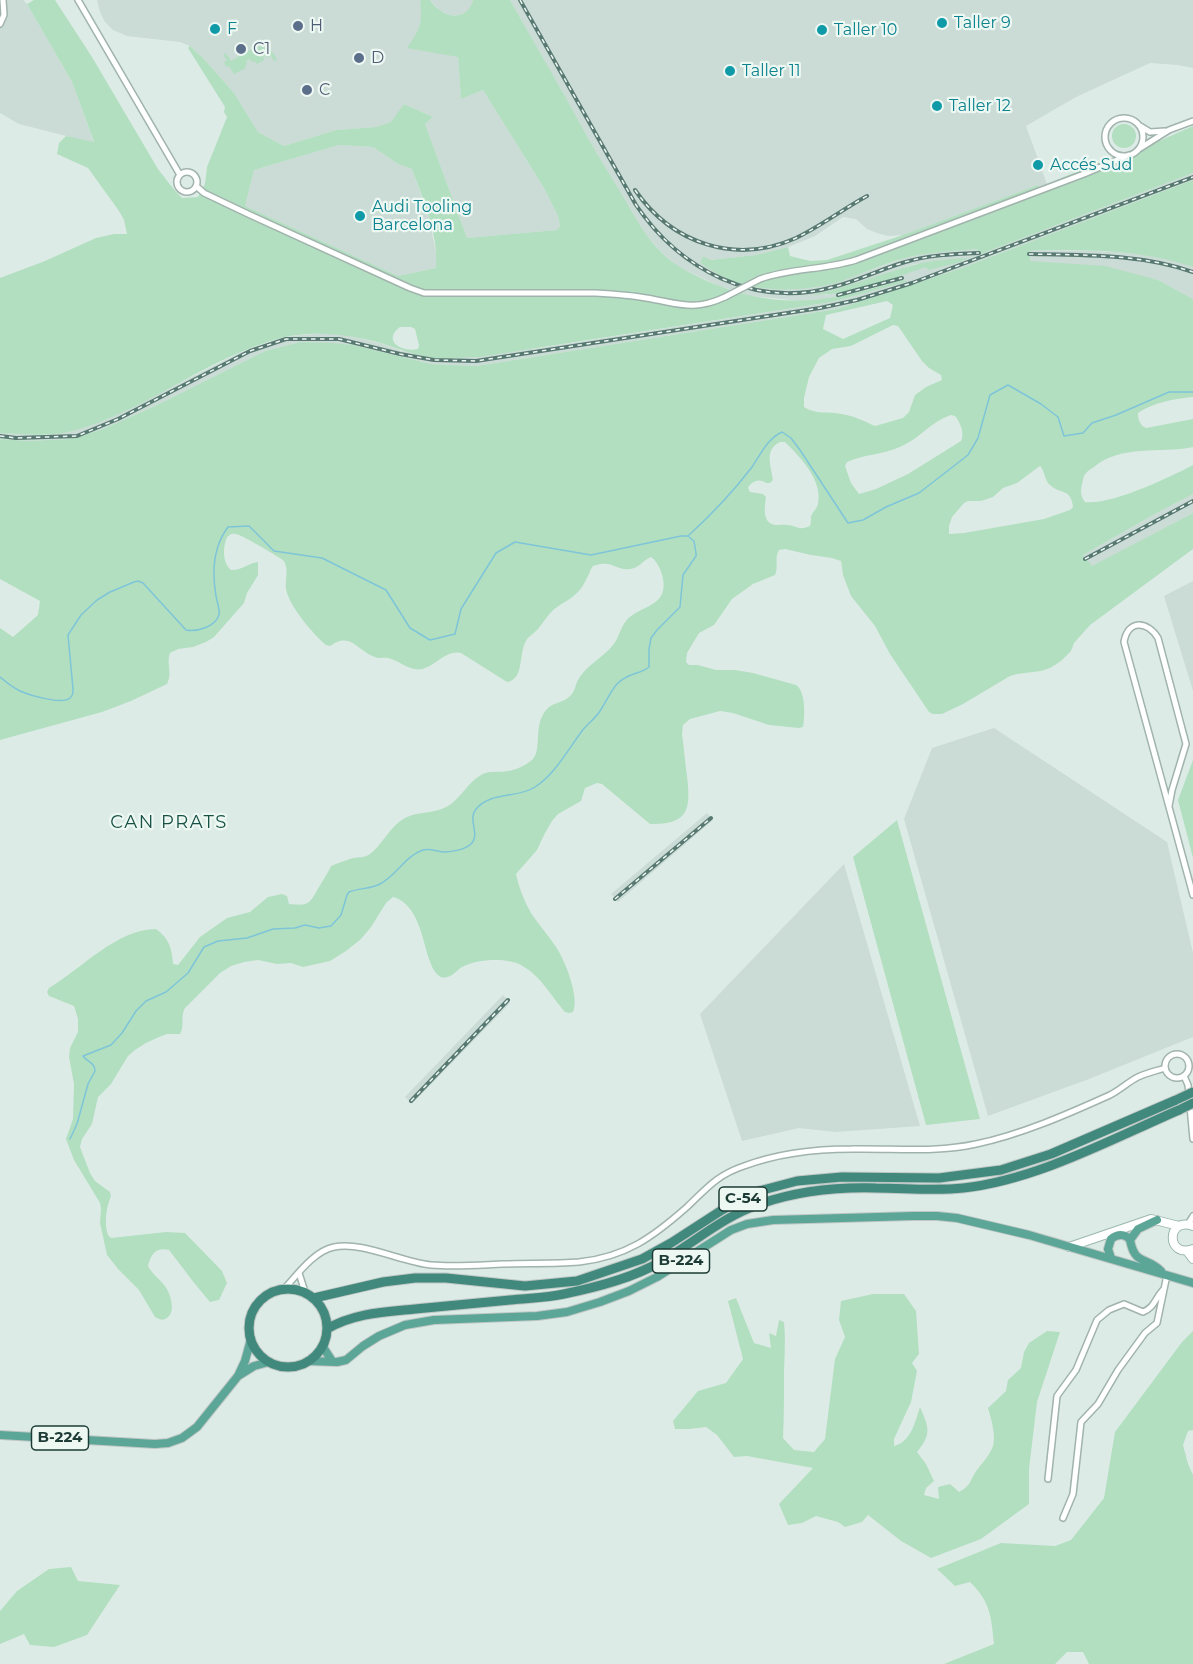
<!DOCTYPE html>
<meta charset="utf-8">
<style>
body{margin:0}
canvas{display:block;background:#ddebe6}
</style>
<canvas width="1193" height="1664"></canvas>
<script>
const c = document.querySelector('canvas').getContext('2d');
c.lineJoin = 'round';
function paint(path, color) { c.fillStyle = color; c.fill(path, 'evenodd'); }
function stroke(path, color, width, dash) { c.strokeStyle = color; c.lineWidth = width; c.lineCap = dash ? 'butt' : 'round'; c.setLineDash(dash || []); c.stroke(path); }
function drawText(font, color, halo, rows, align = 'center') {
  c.font = font + ' Montserrat,sans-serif'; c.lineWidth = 4.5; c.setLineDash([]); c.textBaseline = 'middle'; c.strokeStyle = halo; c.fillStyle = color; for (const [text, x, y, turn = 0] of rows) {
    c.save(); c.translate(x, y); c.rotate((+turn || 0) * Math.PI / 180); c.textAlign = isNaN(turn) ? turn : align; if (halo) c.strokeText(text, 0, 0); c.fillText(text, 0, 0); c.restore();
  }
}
const built = new Path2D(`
 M0 0H23L27 4 72 82 94 143 19 124 0 113Z
 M97 0H420L422 14 419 31 458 57 461 99 483 90 544 188 558 216 560 226 557 230 467 238 425 124 433 117 404 104 392 122 376 127 336 130 284 146 258 132 234 93 204 59 190 46 180 42 127 36 113 30 105 22 100 12Z
 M430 0H473L472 6 467 12 459 15H449L439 10Z
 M510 0H1193V68L1178 65 1150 63 1076 97 1026 126 1047 184 1040 187 1038 185 903 235 888 236 877 233 867 229 856 219 843 217 815 236 788 247 756 255 709 260 703 256 700 263 812 288 837 282 907 257 935 252 977 249 978 255 1193 173V180L959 269 837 309 476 366 431 364 353 345 300 342 265 351 155 406 103 429 69 439 28 441 0 439V433L47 435 72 431 108 419 239 353 281 338 300 335 337 333 380 343 402 351 435 358 540 348 832 302 907 281 901 280 834 298 801 301 751 296 719 286 677 266 662 253 647 236 636 219 609 175ZM957 263 926 266 879 282 846 291 826 295H814L833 291 915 264Z
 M339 145 373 147 398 164 412 169 429 218 437 258 436 268 398 276 245 206 254 170Z
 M1031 250 1095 251 1146 254 1181 262 1193 267V299L1158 280 1030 261Z
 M1193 494V513L1091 567 1083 555 1153 515Z
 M1193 581V691L1164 596Z
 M994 728 1167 842 1193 953V1037L1089 1079 988 1116 904 819 932 748Z
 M707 813 713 820 618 902 611 894Z
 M844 864 920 1126 836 1132 799 1128 742 1141 700 1014Z
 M503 995 510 1003 412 1104 405 1097Z`);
const green = new Path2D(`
 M34 0H55L92 57 158 169C166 179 172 188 182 198L198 197 205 184 207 167 227 117 224 112 225 107 188 48 190 46 204 59 234 93 258 132 284 146 336 130 376 127 391 122 404 104 433 117 425 124 467 238 557 230 560 226 558 216 544 188 483 90 461 99 458 57 407 48C420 29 423 24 420 0H430C433 4 436 8 441 11 454 20 470 15 473 0H510C536 46 563 92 588 138 600 159 613 180 625 200 636 219 646 237 661 252 674 266 691 273 707 281 779 312 830 302 902 280L909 281 832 302 479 357C464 357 448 359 433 358 415 355 398 349 381 343 348 334 314 330 281 338 207 357 147 411 73 431 49 437 24 434 0 433V278L45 261 96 238 114 234H127L124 220 119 211 88 168 57 154 59 143 66 136 94 142 72 82 27 4ZM339 145 373 147 398 164 412 169C423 200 439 235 436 268L398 276 245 206 254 170ZM400 327H411L415 329 419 345 418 349C401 353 382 340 400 327Z
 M257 46C268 47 273 50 277 60L274 61 271 56 267 58 266 56 263 57 264 60 257 64 255 61 252 62 250 59 246 61 247 64 245 66 246 68 234 74 229 66 226 67 224 62 227 60 223 55 226 53 231 61Z
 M1112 136a12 12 0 1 1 24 0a12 12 0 1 1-24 0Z
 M1193 126V173L978 255 977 249C954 251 931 252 909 257 884 263 860 275 836 283 802 292 765 292 732 281 721 277 710 269 700 263L703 256 710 260 756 255 788 247 790 256 810 261 827 260 903 235 1038 185 1040 187 1047 184 1098 163 1132 159 1148 146Z
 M1193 180V267C1141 249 1085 250 1031 250L1030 261 1105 266 1158 280 1193 299V397C1174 399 1154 402 1138 413 1138 420 1140 425 1146 428L1193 419V447C1160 454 1121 444 1094 467 1088 471 1084 473 1083 480 1081 489 1079 494 1085 502 1112 505 1168 478 1193 465V494L1153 515 1083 555 1092 566 1193 513V549L1090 625 1074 643 1071 651 1061 661 1050 668 1041 671 1017 674 1010 676 963 704 942 714H933L929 712 890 654 875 626 851 596 843 575 841 561 832 558 811 555 785 549 779 550C774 558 779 567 775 575L753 584 732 599 714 625 699 633 687 653 686 662 689 665H698L716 670H735L753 673 796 685C806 691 805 717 803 727L799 728 769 725 733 713 720 711 690 719 683 725 682 734C684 748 685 762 687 776 691 809 689 825 650 824L602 784 597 783 585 788 581 801 558 814 552 821 545 833 537 850 516 874C519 888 524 901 531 913 539 925 548 935 556 947 565 960 580 998 573 1012L569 1013 565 1012C551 996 541 976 521 965 506 957 477 959 462 967 457 970 453 976 447 977 443 978 441 978 438 975 433 971 431 964 429 959 422 938 418 904 393 897L386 903 371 927 361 939 346 951 330 961 303 967 291 963 277 964 258 960 244 962 231 966 220 973 185 1008C180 1016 185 1026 180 1034H167L159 1037 146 1043 135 1050 128 1056 111 1084 98 1097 92 1124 82 1139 80 1147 90 1173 95 1181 110 1192 111 1196C106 1208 104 1223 108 1235L111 1238 166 1232 185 1233 222 1271 227 1283 219 1300 210 1302 195 1284 169 1250C156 1247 151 1254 148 1266 152 1274 159 1278 164 1285 170 1291 176 1311 168 1317 164 1321 160 1320 155 1317L139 1290 118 1269 107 1255 100 1223 101 1209 100 1203 74 1160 66 1139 73 1119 74 1084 69 1057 70 1048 78 1032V1019L74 1006 49 996 47 992 49 988C81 969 117 929 156 929 169 938 172 949 173 964L178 965 200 937 227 918 250 912 268 897 282 894 287 896 289 904C310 906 309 904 319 887 323 880 328 873 331 866 338 863 346 860 353 858 359 857 364 858 370 854 382 845 391 825 405 818 418 811 435 814 448 806 461 798 468 782 481 775 489 770 499 773 508 771 516 770 526 765 532 760 543 750 532 725 547 709 553 702 564 703 570 696 575 692 575 685 578 680 586 665 603 658 613 645 619 638 620 628 626 621 635 609 655 608 662 594 667 583 660 563 651 557 643 560 638 569 630 569 615 571 613 559 593 566 589 572 587 580 582 587 575 598 563 602 553 610 547 616 543 623 538 629 535 632 531 635 528 638 517 651 526 679 507 682L461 653C443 649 432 673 414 669 405 667 397 660 388 658 384 657 379 659 375 657 356 650 351 631 330 646L326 645C313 634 289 606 286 589 285 579 289 570 284 561 281 558 242 535 236 534 231 533 231 534 227 537 223 547 222 562 231 570 243 570 248 563 258 562V575L247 593 244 603 214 637 206 642 193 647 178 649 170 653C166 664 173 672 167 684L131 701 102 712 0 740V628L13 637 38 615 40 601 0 579V439L28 441 69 439 103 429 155 406 265 351 300 342 333 343 353 345 431 364 476 366 837 309 959 269ZM887 301 893 305 890 318 843 339 823 329 826 315ZM893 325 898 326 922 361 929 368 941 375 942 380 926 387 915 395 909 412 903 418 875 426C864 421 854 416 842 414 829 411 816 415 804 407V398L809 377 819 358 832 349 851 346ZM951 415 955 416C960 422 965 433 961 441L908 474 876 489 859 494 851 483 845 466 847 462C864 454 883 455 902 446 920 438 932 421 951 415ZM780 442H785C800 457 823 480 818 504 817 509 812 512 811 517 811 520 811 523 810 526 798 531 798 526 787 525 782 524 776 526 772 524 762 520 765 505 766 497L763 494 750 492 748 488C752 481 759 478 766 483H770L773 480C771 465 764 450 780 442ZM1040 466C1045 471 1044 479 1049 484 1059 495 1071 487 1073 507L1070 510 1044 519 964 533 949 534V526L952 517 964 503 968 501H981L993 497 1003 488 1017 483Z
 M969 258 957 263 928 270 926 267C891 279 848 296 811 295 847 288 879 274 914 265 932 260 951 259 969 258Z
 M1193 760V858L1178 800Z
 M897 820 980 1119 926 1125 853 857Z
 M873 1294H904L916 1311 919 1354 912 1363 917 1371 911 1402 894 1439V1446C911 1442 915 1422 920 1407 929 1428 932 1434 917 1452L926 1464 934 1481 926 1488 924 1495 939 1499 938 1487 950 1484 959 1492C972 1485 969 1481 977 1470 982 1463 990 1455 993 1446 996 1434 991 1419 988 1408L1006 1391 1008 1380 1021 1368 1024 1352 1029 1343 1047 1331 1060 1332 1037 1402 1029 1469V1504L981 1539 931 1558 901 1541 868 1515 862 1522 845 1527 838 1522 816 1516 802 1523 788 1525 779 1504 813 1468 747 1456 734 1457 717 1435 706 1427 689 1429H675L673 1421 698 1391 726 1383 743 1359 728 1301 736 1298 754 1343 771 1348 769 1333 776 1336 779 1320 784 1322C786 1342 784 1361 784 1380 784 1400 784 1418 783 1438L794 1450 814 1452 825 1439 835 1359 845 1337 839 1320 841 1301Z
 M1193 1331V1430L1188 1431 1183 1445 1188 1464 1193 1475V1664H1089L1083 1652H1067L1055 1664H944L994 1644C991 1616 991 1603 970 1582L955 1586 937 1569 1001 1543 1055 1546 1071 1540 1104 1498 1115 1432 1182 1342Z
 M71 1567 78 1581 120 1585 87 1635 54 1647 30 1645 24 1634 0 1644V1611L17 1591 49 1569Z`);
const stream = new Path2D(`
 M0 677C6 682 12 687 20 691 29 695 62 705 70 698 73 695 73 693 73 689L68 635 81 615 97 600 110 592 134 582 138 581 143 583 186 630C197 632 215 627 219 615 220 609 217 602 216 596 212 573 213 547 228 527L249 526 274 551 322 558 386 590 410 628 430 640 455 634 461 609 496 553 515 542 591 555 681 536H688C711 515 733 492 752 467 761 454 767 439 782 432L791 438 800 450 848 523 863 520 886 507 919 493 968 455 978 438 990 395 1008 385 1041 404 1058 417 1064 436 1083 433 1092 423 1116 415 1169 392H1193
 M70 1139 77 1124 88 1084 95 1071C95 1062 87 1062 83 1056L111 1045 122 1033 136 1011 146 1001 166 992 188 973 204 947 218 941 247 938 273 929 295 928 305 925 319 928 331 926 341 915 347 895 349 892C359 888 371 889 380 884 397 875 405 856 423 850 432 848 437 852 445 852 453 852 466 849 471 844 481 834 467 820 476 809 491 791 517 799 535 787 555 774 567 751 582 731 587 724 595 719 600 711 606 702 610 692 617 684 629 672 639 675 649 667V649L651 638 657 630 680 607 683 575 696 556V553L694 541 689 537`);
const minor = new Path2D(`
 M78 0 180 175
 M0 24 4 15 3 0
 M1105 137a19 19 0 1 1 38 0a19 19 0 1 1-38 0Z
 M1140 126 1150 132 1165 131
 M1139 149 1169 130 1193 121
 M177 182a10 10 0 1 1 20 0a10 10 0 1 1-20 0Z
 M196 186 204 193 248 214 410 288 424 293H594C611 294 629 295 646 298 678 303 693 312 725 297
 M760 279C791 268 824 270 856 260L1084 174 1129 155
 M1169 806 1172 790 1186 744 1158 638C1148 621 1128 619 1124 642L1193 895
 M1165 1066a12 12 0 1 1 24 0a12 12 0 1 1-24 0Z
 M1184 1076 1188 1085 1193 1139
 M1188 1224 1193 1216
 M299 1273 305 1292
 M284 1289C297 1275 314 1251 334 1247 362 1241 401 1262 431 1265 455 1267 479 1265 503 1264 528 1263 554 1264 579 1262 626 1257 653 1237 687 1207 707 1188 717 1175 744 1166 779 1153 816 1149 852 1149 893 1148 935 1153 976 1144 1020 1135 1068 1114 1110 1095 1120 1090 1128 1082 1138 1077 1146 1073 1156 1071 1165 1068
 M1048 1479 1057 1396 1076 1370 1097 1320 1109 1310 1124 1304 1143 1312C1155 1307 1154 1300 1163 1290
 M1063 1518 1073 1494 1081 1422 1098 1404 1118 1370 1145 1333 1157 1323 1167 1275`);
const secondary = new Path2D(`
 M1193 1226C1166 1216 1166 1259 1193 1249
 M1069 1247 1151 1219 1179 1226
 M1187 1251 1193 1259`);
const primary = new Path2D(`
 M1157 1220 1138 1229 1130 1240C1135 1266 1146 1256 1161 1271
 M1111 1258 1108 1249 1111 1239C1117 1234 1125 1233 1130 1240
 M323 1347 332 1361
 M308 1361 337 1362 346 1360 363 1346 379 1336 405 1325 434 1320 537 1316 567 1312 600 1302 629 1291 657 1277 731 1230 747 1224 773 1220 913 1216H937L957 1218 1029 1235 1193 1283
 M238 1376 254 1366 269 1362
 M0 1435 155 1444 168 1443 182 1438 197 1427 238 1376 245 1361 251 1339`);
const trunk = new Path2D(`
 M249 1328a39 39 0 1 1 78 0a39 39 0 1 1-78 0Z
 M314 1298 383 1282 415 1278H446L525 1286 577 1281 642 1259 671 1243 722 1210 759 1191 797 1181 842 1177 939 1178 1001 1170 1051 1154 1176 1100
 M327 1329C354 1313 385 1312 415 1309 447 1306 478 1303 510 1300 528 1298 546 1298 564 1294 598 1287 633 1278 662 1261 695 1242 724 1216 760 1204 797 1191 838 1187 876 1188 905 1188 934 1191 963 1188 1036 1180 1112 1139 1179 1110`);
const rail = new Path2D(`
 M520 0 636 205C680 270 755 309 833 287 857 281 879 270 902 263 927 255 953 254 979 253
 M635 190C672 244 736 265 796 238 821 226 843 209 867 196
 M1029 254C1084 255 1141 254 1193 272
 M838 295 902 278
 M0 436 16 438 77 436 118 419 250 351 286 339H339L400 354 434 360 476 361 820 308 857 300 912 283 1193 177
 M1085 559 1193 501
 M615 899 711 818
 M411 1101 508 1000`);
const minorBridge = new Path2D(`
 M725 297 760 279`);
const trunkBridge = new Path2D(`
 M1176 1100 1193 1092
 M1179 1110 1193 1103`);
const markers = [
 [942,23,6,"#0f9aa8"],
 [298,26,6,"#5c6f8a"],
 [215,29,6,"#0f9aa8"],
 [822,30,6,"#0f9aa8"],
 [241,49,6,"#5c6f8a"],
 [359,58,6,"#5c6f8a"],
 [730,71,6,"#0f9aa8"],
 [307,90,6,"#5c6f8a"],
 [937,106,6,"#0f9aa8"],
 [1038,165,6,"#0f9aa8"],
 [360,216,6,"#0f9aa8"]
];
const shields = [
 [743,1199,48],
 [681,1261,57],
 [60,1438,57]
];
const shieldNames = [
 ["C-54",743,1199],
 ["B-224",681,1261],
 ["B-224",60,1438]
];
const cultureNames = [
 ["Taller 9",954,23],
 ["F",227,29],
 ["Taller 10",834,30],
 ["Taller 11",742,71],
 ["Taller 12",949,106],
 ["Accés Sud",1050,165],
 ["Audi Tooling",372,207],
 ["Barcelona",372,225]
];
const serviceNames = [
 ["H",310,26],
 ["C1",253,49],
 ["D",371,58],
 ["C",319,90]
];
const neighbourhoodNames = [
 ["CAN PRATS",169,823]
];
paint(built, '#cbdbd5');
paint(green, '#b3dfc1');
stroke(stream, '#7ec5d8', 1.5);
stroke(minor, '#a0b3ad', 8);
stroke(secondary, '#9bb8af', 10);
stroke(primary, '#c0c8c6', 10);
stroke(trunk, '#c0c8c6', 11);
stroke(minor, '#fff', 5);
stroke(secondary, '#fff', 8);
stroke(primary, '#5ca697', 8);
stroke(trunk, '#41897c', 9);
stroke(rail, '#577971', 4);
stroke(rail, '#eef8f3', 1.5, [4.5]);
stroke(minorBridge, '#a0b3ad', 8, []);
stroke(trunkBridge, '#c0c8c6', 11, []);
stroke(minorBridge, '#fff', 5);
stroke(trunkBridge, '#41897c', 9);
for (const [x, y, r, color] of markers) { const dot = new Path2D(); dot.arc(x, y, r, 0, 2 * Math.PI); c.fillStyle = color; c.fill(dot); stroke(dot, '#eef8f3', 2); }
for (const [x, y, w] of shields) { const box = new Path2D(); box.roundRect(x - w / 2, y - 12, w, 24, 4.5); c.fillStyle = '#eef8f3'; c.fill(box); stroke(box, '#1d3c35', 1.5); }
drawText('bold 15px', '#1d3c35', null, shieldNames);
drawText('16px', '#0d838f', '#eef8f3', cultureNames, 'left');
drawText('16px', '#4e5e75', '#eef8f3', serviceNames, 'left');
c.letterSpacing = '1.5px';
drawText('18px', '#175045', '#eef8f3', neighbourhoodNames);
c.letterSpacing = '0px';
</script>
